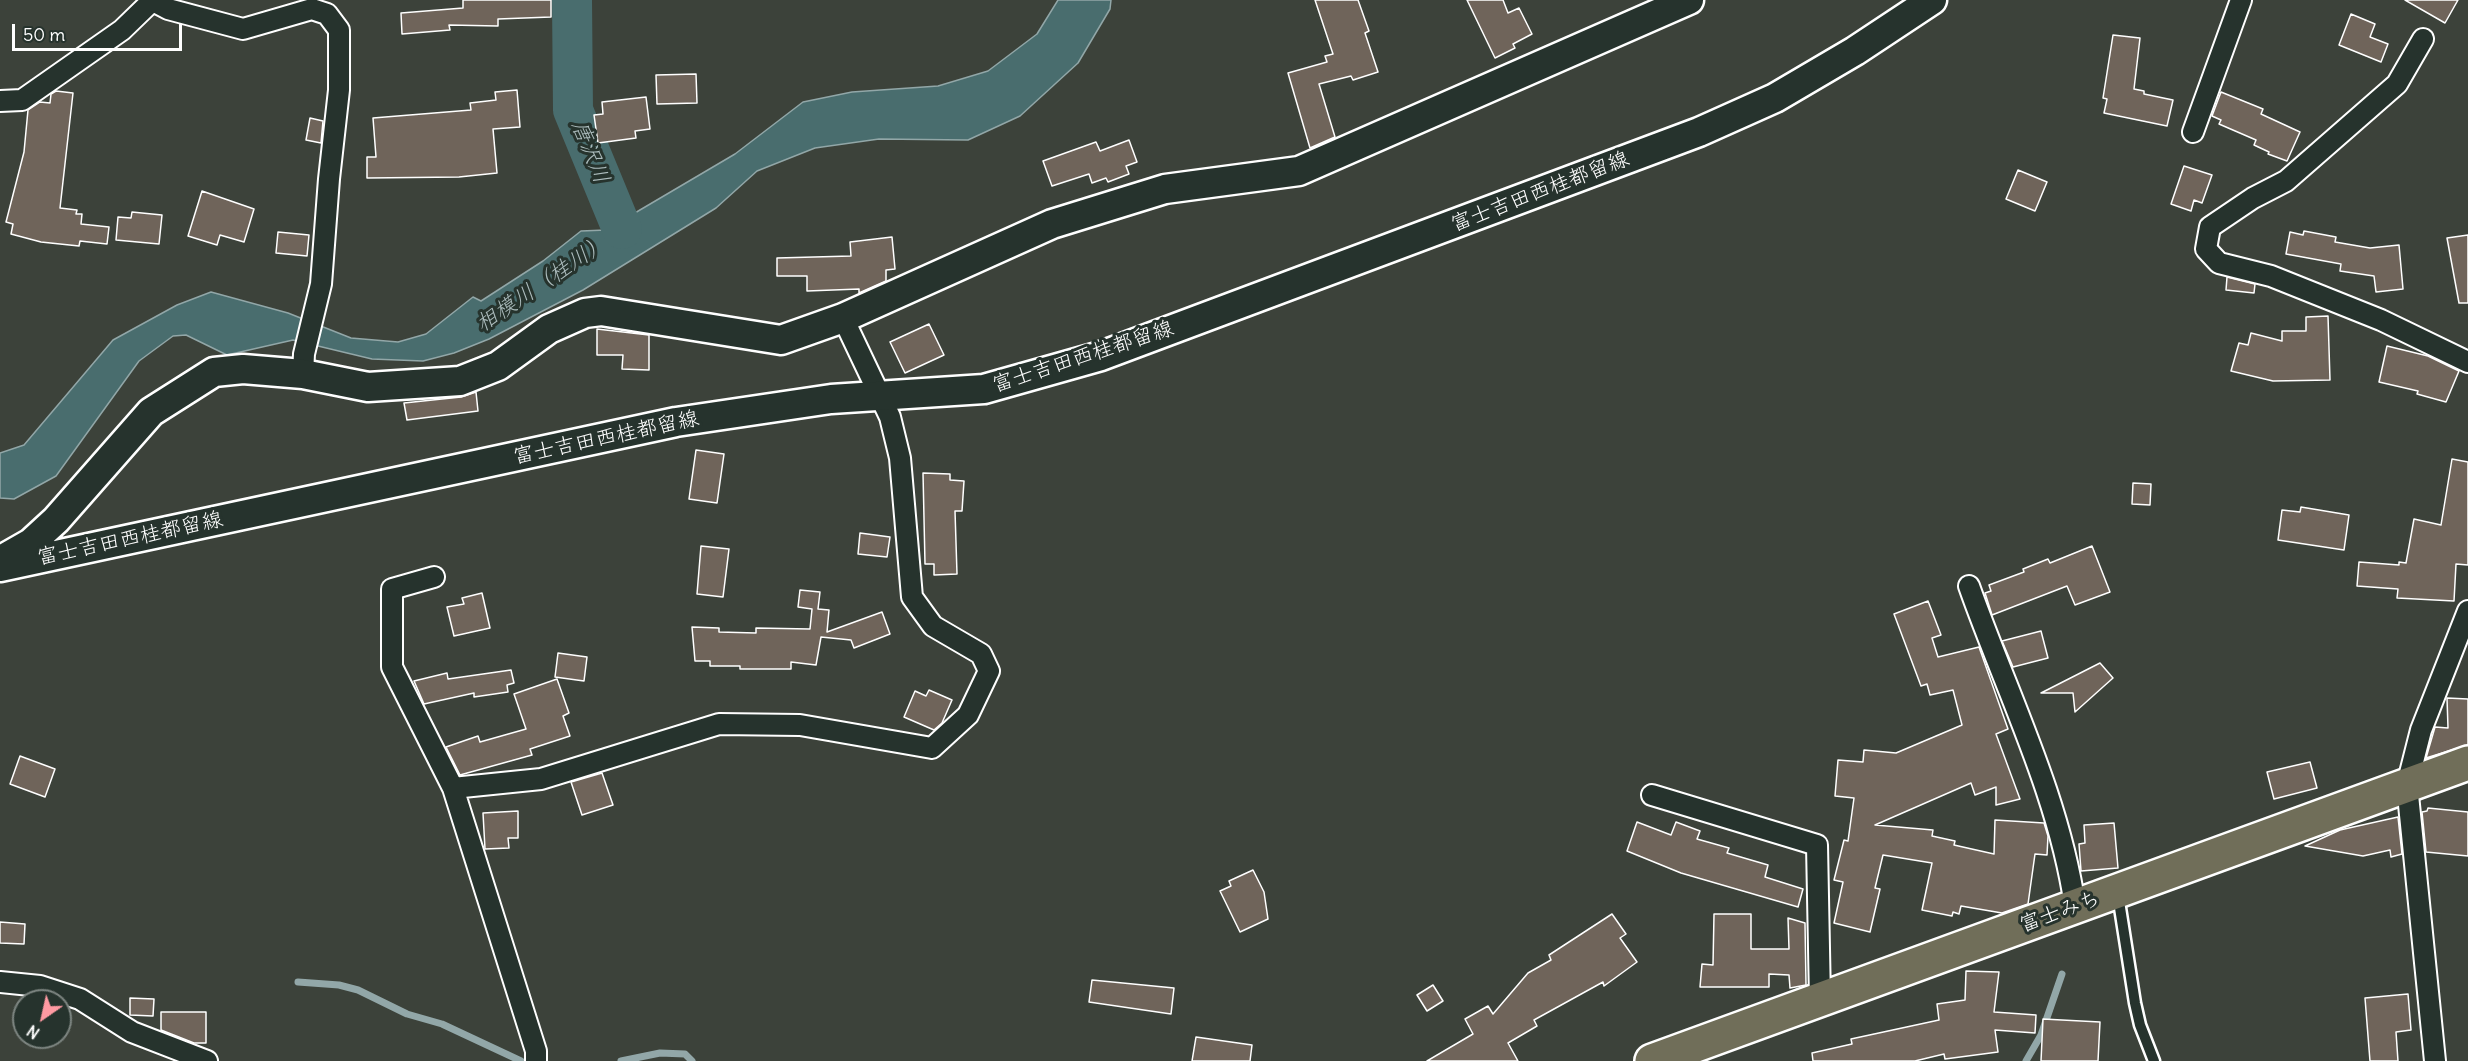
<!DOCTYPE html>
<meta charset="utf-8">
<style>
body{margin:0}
#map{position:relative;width:2468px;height:1061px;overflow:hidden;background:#3c423a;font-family:Delius,sans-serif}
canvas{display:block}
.north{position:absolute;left:12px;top:989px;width:60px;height:60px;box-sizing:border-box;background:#26332d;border:2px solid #7d8581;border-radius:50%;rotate:214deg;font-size:16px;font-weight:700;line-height:24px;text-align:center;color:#fff}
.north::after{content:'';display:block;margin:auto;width:21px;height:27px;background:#ff9aa2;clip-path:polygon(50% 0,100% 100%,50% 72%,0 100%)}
.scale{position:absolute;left:12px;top:24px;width:170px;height:27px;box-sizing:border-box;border:3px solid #fff;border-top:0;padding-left:8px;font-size:18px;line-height:21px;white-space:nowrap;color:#fff;-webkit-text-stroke:4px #26332d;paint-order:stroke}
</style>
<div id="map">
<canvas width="2468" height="1061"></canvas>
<div class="north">N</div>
<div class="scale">50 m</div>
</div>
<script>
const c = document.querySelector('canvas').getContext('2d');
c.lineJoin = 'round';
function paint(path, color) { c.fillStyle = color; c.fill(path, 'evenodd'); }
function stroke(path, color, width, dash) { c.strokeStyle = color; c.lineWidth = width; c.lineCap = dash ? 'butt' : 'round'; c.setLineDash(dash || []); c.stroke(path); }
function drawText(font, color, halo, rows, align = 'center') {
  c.font = font + ' Delius,"Klee One",sans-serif'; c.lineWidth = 6; c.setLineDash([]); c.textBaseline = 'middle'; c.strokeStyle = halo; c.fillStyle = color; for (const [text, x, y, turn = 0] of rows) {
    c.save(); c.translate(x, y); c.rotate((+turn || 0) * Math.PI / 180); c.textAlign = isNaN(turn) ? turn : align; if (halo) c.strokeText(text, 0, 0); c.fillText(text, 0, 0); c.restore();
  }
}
const water = new Path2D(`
 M1058 0H1111L1110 9 1078 63 1020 116 968 140 879 139 815 148 757 171 716 208 583 290 489 339 454 353 423 361 372 359 293 340 227 355 186 335 173 336 139 361 56 476 14 499 0 498V453L24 445 113 340 177 305 211 292 288 313 351 338 398 342 426 334 473 297 481 301 543 261 581 231 606 230 735 154 803 102 852 92 938 86 988 71 1037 34Z`);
const stream = new Path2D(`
 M298 982 339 985 358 990 407 1014 442 1024 521 1061
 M621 1061 660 1053 685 1054 692 1061
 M2026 1061 2041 1035 2062 974`);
const river = new Path2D(`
 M572 0 573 110 622 229`);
const building = new Path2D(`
 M463 0H551V17L498 19V26L449 25 450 30 402 34 401 13 463 8Z
 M1315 0H1358L1369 31 1365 33 1378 72 1353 80 1351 76 1319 84 1335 137 1310 148 1288 73 1327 62 1325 56 1333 54Z
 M1467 0H1503L1508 13 1519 8 1532 34 1513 44 1515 48 1495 58Z
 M2405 0H2458L2445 23Z
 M2351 14 2375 24 2370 37 2388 44 2381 62 2339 45Z
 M2113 35 2140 38 2134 89 2144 91V94L2173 100 2167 126 2104 113 2107 99 2103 98Z
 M696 74 697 103 657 104 656 75Z
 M517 90 520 127 493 129 497 173 459 177 367 178V157H376L373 118 471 110 470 103 496 100 495 92Z
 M56 91 73 93 60 208 77 210 76 214H82L81 224 109 227 107 244 80 241 79 246 41 242 11 234 13 224 6 222 24 152 28 110 40 102 50 103 51 94Z
 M2221 92 2263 109 2261 114 2300 132 2287 161 2268 154 2269 152 2254 145 2256 140 2219 124 2221 120 2212 116Z
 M646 97 650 129 635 131 636 138 598 143 594 115 603 114 602 102Z
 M310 118 323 121 321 143 306 140Z
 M1129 140 1137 162 1126 166 1129 174 1108 182 1106 178 1092 183 1089 174 1052 186 1043 161 1096 142 1100 151Z
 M2184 166 2212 175 2202 203 2194 200 2191 211 2171 204Z
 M2018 170 2047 182 2035 211 2006 199Z
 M202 191 254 209 244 242 220 235 217 245 188 236Z
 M132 212 162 215 159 244 116 240 118 217 131 218Z
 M2304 231 2336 237 2335 242 2370 248 2399 245 2403 289 2376 292 2374 276 2340 271 2341 264 2286 254 2290 232 2303 235Z
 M278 232 309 235 307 256 276 253Z
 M2468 235V303H2459L2447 238Z
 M892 237 895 269 886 270V281L859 293V289L807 291V276H777V258L851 256 850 242Z
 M2227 277 2255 284 2254 293 2226 290Z
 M2328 316 2330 380 2273 381 2231 371 2239 343 2248 345 2251 333 2282 341V331H2306V317Z
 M929 324 944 355 905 373 890 342Z
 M597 329 649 335V370L622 369 623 355H597Z
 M2387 346 2428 356 2459 371 2446 402 2417 394 2418 391 2379 382Z
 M476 392 478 411 407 420 404 403 461 397Z
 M696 450 724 454 717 503 689 499Z
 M2452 459 2468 462V565L2456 564 2454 601 2397 598 2398 589 2357 586 2359 562 2399 565V562L2406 563 2414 519 2441 525Z
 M923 473 950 474V480L964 481 962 511H955L957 574 934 575V564H925Z
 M2133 483 2151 484 2150 505 2132 504Z
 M2301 507 2349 515 2344 550 2278 540 2282 510 2300 512Z
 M860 533 890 537 887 557 858 554Z
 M701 546 729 549 723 597 697 594Z
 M2092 546 2110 592 2075 605 2067 586 1992 615 1985 593 1991 591 1989 585 2024 572 2023 569 2048 559 2050 563Z
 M800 590 820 592 818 609 829 610 827 632 882 612 890 634 854 648 851 640 821 637 816 665 791 662V669H740V666H710V661H695L692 627 719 628V632L756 633V628L810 629 812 609 798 607Z
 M482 593 490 628 454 636 447 607 464 604 462 598Z
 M1928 601 1941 635 1932 638 1938 657 1979 647 2008 729 1996 734 2020 799 1996 805V787L1975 795 1971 783 1875 825 1933 830 1932 836 1955 841 1954 845 1994 854 1995 820 2044 823 2048 836 2047 855 2035 854 2028 904 2002 913 1961 906 1959 914 1953 912 1952 916 1922 910 1932 863 1883 855 1875 888 1880 889 1870 932 1834 923 1843 882 1834 880 1844 840 1848 841 1854 798 1835 796 1838 760 1863 762 1864 750 1896 753 1962 725 1953 690 1930 695 1927 684 1921 686 1894 614Z
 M2041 631 2048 658 2013 667 2002 641Z
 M558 653 587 657 584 681 555 677Z
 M2100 663 2113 678 2075 712 2073 693H2041Z
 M511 670 514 683 507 685 508 692 474 697V693L424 704 414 681 447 673 448 679Z
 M557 679 569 713 563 716 570 736 530 749 532 755 460 775 446 747 478 736 480 742 526 729 514 694Z
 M929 690 952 700 942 723 934 730 904 717 915 691 926 696Z
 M2447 698 2468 699V745L2426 758 2435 727 2448 728Z
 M20 756 55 769 45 797 10 784Z
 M2310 762 2317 788 2274 799 2267 772Z
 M602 773 613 805 582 815 571 782Z
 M2428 808 2468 812V856L2426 852 2422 812 2427 811Z
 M518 811V838H508L509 848 485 849 483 813Z
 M2398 817 2402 854 2391 857 2390 850 2363 856 2305 846 2340 830Z
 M1637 822 1671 835 1676 822 1700 831 1697 839 1729 848 1727 853 1768 865 1765 877 1803 889 1798 907 1681 873 1627 851Z
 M2114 823 2118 868 2081 871 2079 844 2085 843 2084 825Z
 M1253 870 1264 892 1268 919 1240 932 1220 891 1231 886 1229 881Z
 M1612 914 1626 934 1620 938 1637 962 1604 986 1603 982 1534 1020 1537 1026 1508 1043 1518 1061H1427L1473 1034 1465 1019 1488 1006 1493 1014 1528 973 1551 960 1549 955Z
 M1714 914H1751V949H1789L1788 918 1805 923 1806 985 1790 988 1789 975 1769 974V987H1700L1702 964 1713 965Z
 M0 922 25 924 24 944 0 943Z
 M1966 971 1999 972 1994 1012 2036 1015 2035 1033 1995 1030 1998 1052 1945 1059 1944 1054 1915 1061H1813L1812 1053 1852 1044 1851 1039 1939 1020 1937 1004 1965 1000Z
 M1092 980 1174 988 1171 1014 1089 1002Z
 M1433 985 1443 1001 1427 1011 1417 995Z
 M2408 994 2411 1030 2396 1032 2398 1061H2370L2365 998Z
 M130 998 154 999 153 1016 130 1015Z
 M161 1012H206V1043H194L161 1030Z
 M2043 1019 2100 1022 2098 1061H2041Z
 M1196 1037 1252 1045 1250 1061H1192Z`);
const service = new Path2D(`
 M2118 895 2135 1003 2140 1025 2154 1061`);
const minor = new Path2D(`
 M151 0 168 9 243 29 312 9 327 14 339 30V90L329 179 321 284 304 354 303 374
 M2423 39 2397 84 2286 181 2253 198 2210 227 2206 249 2219 263 2271 276 2381 320 2468 362
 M0 101 22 100 122 30 153 0
 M2193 132 2241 0
 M434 577 392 589V667L453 788
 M1969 586C2006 691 2059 795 2075 906
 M1652 795 1817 845 1820 1000
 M0 982 40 986 80 999 132 1032 207 1061
 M536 1061V1051L453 788 541 779 719 724 800 725 932 748 968 715 989 671 981 654 933 626 912 597 900 458 890 417 843 318
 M2435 1061 2407 785 2421 730 2468 611`);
const secondary = new Path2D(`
 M3 559 31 543 56 520 151 412 214 372 243 369 303 374 368 387 460 381 498 366 549 329 585 313 601 311 781 340 843 318 1052 224 1165 189 1299 171 1689 0
 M0 567 676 422 831 399 984 389 1101 356 1699 132 1775 98 1855 51 1932 0`);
const trunk = new Path2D(`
 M1652 1061 2468 763`);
const streetNames = [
 ["富士吉田西桂都留線",1540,192,-21],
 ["富士吉田西桂都留線",1083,357,-18],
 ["富士吉田西桂都留線",606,438,-12],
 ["富士吉田西桂都留線",130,539,-12],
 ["富士みち",2060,912,-20]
];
const waterNames = [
 ["唐沢川",590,152,68],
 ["相模川（桂川）",542,284,-34]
];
paint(water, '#496d6e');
stroke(water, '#92a7a8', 1.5);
stroke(stream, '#92a7a8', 7);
stroke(river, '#496d6e', 40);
paint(building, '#6f645a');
stroke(building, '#fff', 1.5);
stroke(service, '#fff', 15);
stroke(minor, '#fff', 24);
stroke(secondary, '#fff', 33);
stroke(trunk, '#fff', 38);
stroke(service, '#26332d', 10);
stroke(minor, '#26332d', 20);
stroke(secondary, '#26332d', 28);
stroke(trunk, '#706e59', 33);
drawText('21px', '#fff', '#26332d', streetNames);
drawText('italic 22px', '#adbdbe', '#26332d', waterNames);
</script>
